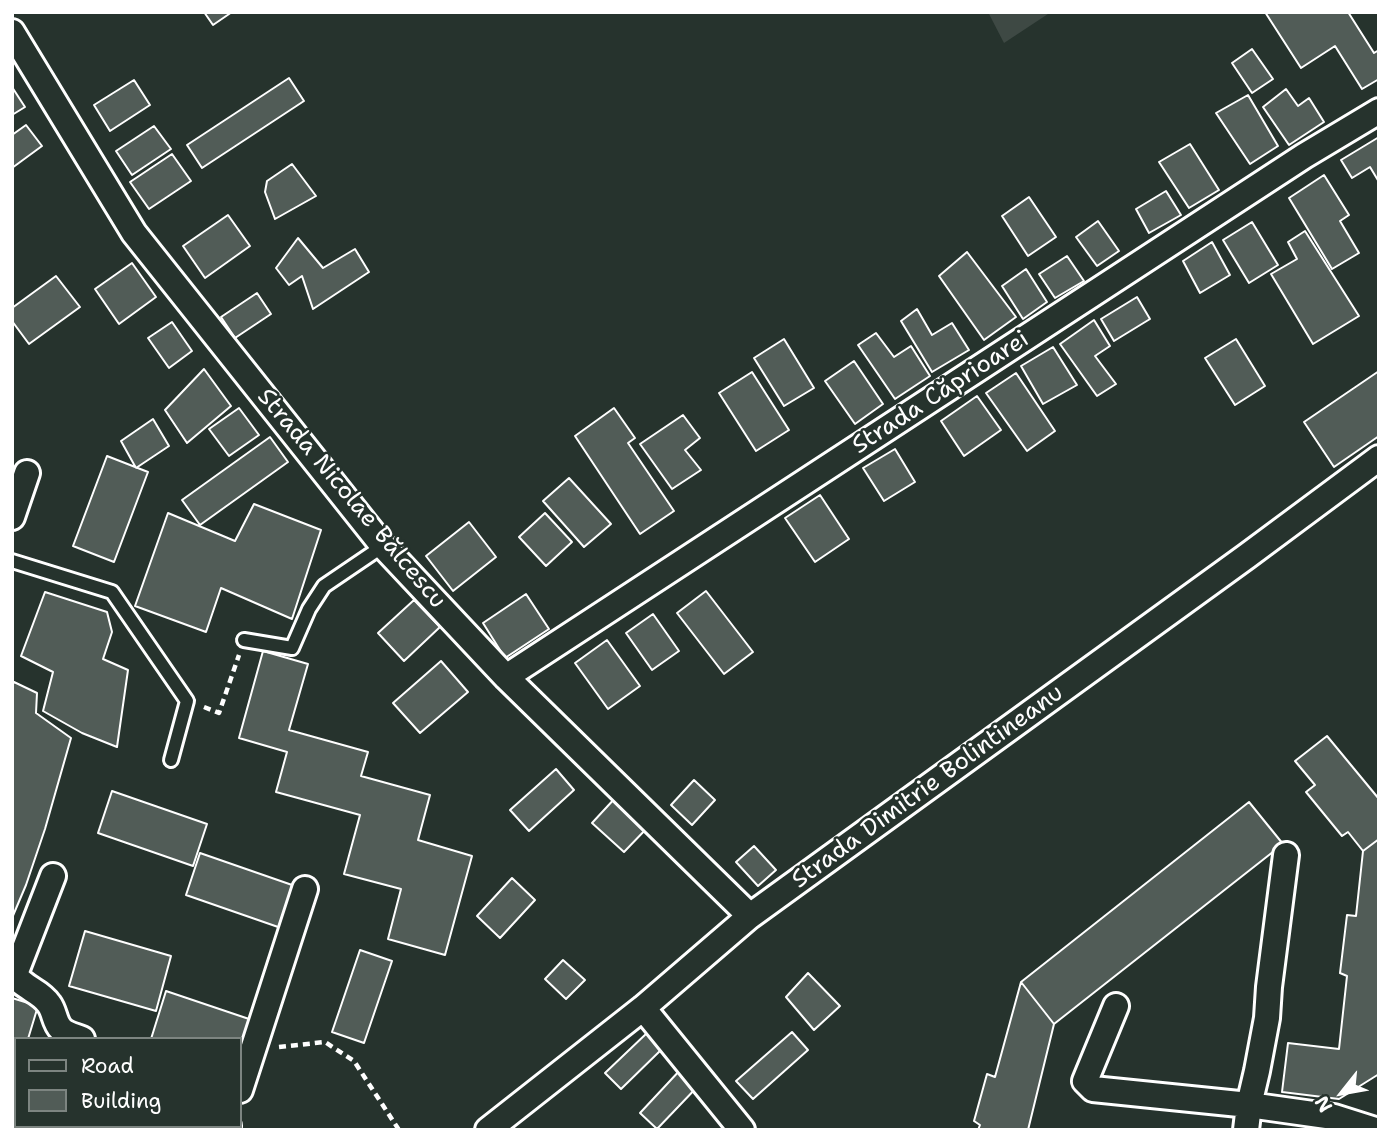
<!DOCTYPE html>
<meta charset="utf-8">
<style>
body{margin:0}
#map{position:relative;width:1391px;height:1142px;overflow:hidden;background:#26332d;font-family:"Shantell Sans",sans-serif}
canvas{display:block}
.frame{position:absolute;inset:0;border:14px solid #fff;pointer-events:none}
.legend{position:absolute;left:14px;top:1037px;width:228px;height:91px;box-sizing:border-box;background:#26332d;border:2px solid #7d8581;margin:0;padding:9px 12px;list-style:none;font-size:21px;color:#fff}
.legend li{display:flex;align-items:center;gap:14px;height:35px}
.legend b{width:35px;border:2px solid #7d8581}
.north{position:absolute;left:1307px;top:1058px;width:70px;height:70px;-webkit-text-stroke:5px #26332d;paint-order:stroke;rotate:239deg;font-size:19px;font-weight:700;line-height:28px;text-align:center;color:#fff}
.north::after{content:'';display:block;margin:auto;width:24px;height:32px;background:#fff;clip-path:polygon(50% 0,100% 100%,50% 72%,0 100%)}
</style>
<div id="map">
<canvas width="1391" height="1142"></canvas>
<div class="frame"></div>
<ul class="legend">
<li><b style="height:9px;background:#26332d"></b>Road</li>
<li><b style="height:19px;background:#515c57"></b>Building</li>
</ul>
<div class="north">N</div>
</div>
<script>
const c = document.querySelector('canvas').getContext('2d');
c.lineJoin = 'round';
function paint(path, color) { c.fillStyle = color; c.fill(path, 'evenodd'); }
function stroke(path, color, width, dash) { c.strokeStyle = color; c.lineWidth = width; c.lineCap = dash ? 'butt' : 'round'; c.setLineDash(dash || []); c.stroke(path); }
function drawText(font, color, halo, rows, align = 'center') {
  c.font = font + ' "Shantell Sans",sans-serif'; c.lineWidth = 5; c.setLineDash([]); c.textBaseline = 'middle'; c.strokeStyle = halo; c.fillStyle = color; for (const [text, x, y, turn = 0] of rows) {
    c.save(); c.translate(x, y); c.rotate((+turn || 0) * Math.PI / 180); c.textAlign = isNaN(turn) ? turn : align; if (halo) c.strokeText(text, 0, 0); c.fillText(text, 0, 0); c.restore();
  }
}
const green = new Path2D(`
 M988 12H1051L1004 43Z`);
const building = new Path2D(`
 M204 12H232L213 25Z
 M1265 12H1348L1374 53 1379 50V79L1362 89 1335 46 1301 68Z
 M1252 49 1273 79 1252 93 1232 63Z
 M289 78 304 101 202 168 187 145Z
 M134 80 150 105 110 131 94 105Z
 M12 87 25 107 12 115Z
 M1286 89 1298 106 1309 98 1324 122 1289 145 1263 107Z
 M1248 95 1278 146 1250 164 1216 113Z
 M26 125 42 146 12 168V135Z
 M154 126 171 149 132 175 116 151Z
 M1379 137V182L1370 167 1352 178 1341 160Z
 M1190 144 1219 190 1189 208 1159 162Z
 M172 154 191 181 149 209 130 182Z
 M292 164 316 196 275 219 265 192 267 181Z
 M1324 175 1349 215 1340 221 1359 253 1332 269 1289 198Z
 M1166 191 1181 215 1149 233 1136 209Z
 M1029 197 1056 237 1028 256 1002 216Z
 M228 215 250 246 205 278 183 246Z
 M1098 221 1119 251 1097 266 1076 237Z
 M1252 222 1278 265 1249 283 1223 240Z
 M1305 231 1359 316 1313 344 1271 274 1297 259 1288 242Z
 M298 238 323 268 355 249 369 272 313 309 302 276 289 285 276 268Z
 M1212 242 1230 275 1200 293 1183 261Z
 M967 252 1016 317 984 340 939 276Z
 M1067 256 1084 281 1055 298 1039 274Z
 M132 263 156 297 119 324 95 289Z
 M1026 269 1047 302 1023 319 1002 286Z
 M56 276 80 307 29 344 12 321V308Z
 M257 293 271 314 235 338 221 317Z
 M1137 297 1150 319 1114 341 1101 319Z
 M917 309 932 335 952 323 969 350 932 372 901 321Z
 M1094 320 1110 346 1095 356 1116 384 1097 396 1060 344Z
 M172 322 192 351 169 368 148 338Z
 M876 333 894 357 911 346 930 376 895 399 858 345Z
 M784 339 814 388 784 406 754 358Z
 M1236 339 1265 386 1235 405 1205 358Z
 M1053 347 1077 385 1043 404 1021 366Z
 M854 361 883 404 855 424 825 381Z
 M204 369 231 406 187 443 165 410Z
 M1379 371V436L1334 467 1304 422Z
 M752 372 789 430 756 451 719 393Z
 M1016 373 1055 431 1027 451 986 393Z
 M977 396 1001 430 964 456 941 421Z
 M239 408 259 435 229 456 209 429Z
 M614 408 635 438 628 443 674 511 640 534 575 436Z
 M683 415 700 438 685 450 701 470 672 489 640 444Z
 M153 419 169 446 136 468 121 441Z
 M270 437 288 462 200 525 182 500Z
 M895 449 915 482 884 501 863 468Z
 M107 456 148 472 114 562 73 546Z
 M569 478 611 524 584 547 543 501Z
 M820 495 849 539 815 562 785 518Z
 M254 504 321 530 292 619 221 588 206 632 135 606 168 513 235 541Z
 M545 513 572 542 546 566 519 537Z
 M469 522 496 557 453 591 426 556Z
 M706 591 753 652 724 674 677 613Z
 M45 592 107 612 112 632 103 659 128 670 117 747 82 733 43 711 53 672 21 656Z
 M526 594 549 629 505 658 483 623Z
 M414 600 440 627 404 661 378 633Z
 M653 614 679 651 652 670 626 633Z
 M607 640 640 686 608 709 575 663Z
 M263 651 308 664 289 730 368 752 361 776 430 795 418 840 472 856 445 955 388 939 401 889 344 874 360 815 276 792 287 752 239 738Z
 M441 661 468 692 420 733 393 703Z
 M14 682 37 693 36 713 71 738 45 829 26 885 12 918V686Z
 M1327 736 1379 799V839L1363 851 1348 832 1342 836 1306 792 1315 785 1295 761Z
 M556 769 574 790 529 831 510 810Z
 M694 780 715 800 692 825 671 805Z
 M112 791 207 824 193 866 98 833Z
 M617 796 649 826 624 852 592 823Z
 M1249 802 1283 844 1054 1024 1021 982Z
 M1379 839V1074L1339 1099 1282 1092 1288 1043 1339 1049 1347 976 1340 973 1347 915 1356 916 1363 851Z
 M754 846 776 870 758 886 736 862Z
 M200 853 295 886 281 928 186 895Z
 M512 878 535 900 500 938 477 916Z
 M85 931 171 956 156 1011 69 986Z
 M360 950 392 961 364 1043 332 1032Z
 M563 960 585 980 566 999 545 979Z
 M808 973 840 1006 814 1030 786 997Z
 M1021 982 1054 1024 1028 1130H978L980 1125 974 1121 987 1074 995 1077Z
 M166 991 255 1021 240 1067V1039H151Z
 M12 998 38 1006 28 1039H16V1078L13 1088Z
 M648 1032 663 1048 621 1089 605 1073Z
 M792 1032 808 1050 753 1099 736 1081Z
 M682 1068 700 1084 657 1129 640 1113Z
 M12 1119H16V1126H42L55 1130H12Z
 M125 1126H187L185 1130H123Z`);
const path = new Path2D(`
 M204 707 219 713 239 655
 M279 1047 325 1042 354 1061 399 1130`);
const service = new Path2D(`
 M12 561 112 592 187 701 171 760
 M244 640 292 648 309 609 324 586 383 546`);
const minor = new Path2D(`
 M12 32 134 233 383 546 506 677 750 916
 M12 517 27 473
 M506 677 1304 156 1379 111
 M53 876 15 974C22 988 40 990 49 1004 55 1012 54 1022 61 1029 67 1035 75 1036 82 1039
 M1116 1006 1085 1081 1093 1089 1249 1105 1334 1117 1375 1130
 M643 1008 742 1130
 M240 1090 305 889
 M227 1130 228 1126
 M488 1130 643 1008 750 916 1247 556 1379 458
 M1246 1130 1249 1105 1257 1071 1267 1018 1269 987 1286 855`);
const streetNames = [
 ["Strada Căprioarei",941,393,-33],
 ["Strada Nicolae Bălcescu",351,499,50],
 ["Strada Dimitrie Bolintineanu",928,787,-36]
];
paint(green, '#3e4944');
paint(building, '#515c57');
stroke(building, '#fff', 2);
stroke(service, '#fff', 18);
stroke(minor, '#fff', 30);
stroke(path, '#fff', 4.5, [7, 5]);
stroke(service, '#26332d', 12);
stroke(minor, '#26332d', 24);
drawText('24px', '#fff', '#26332d', streetNames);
</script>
